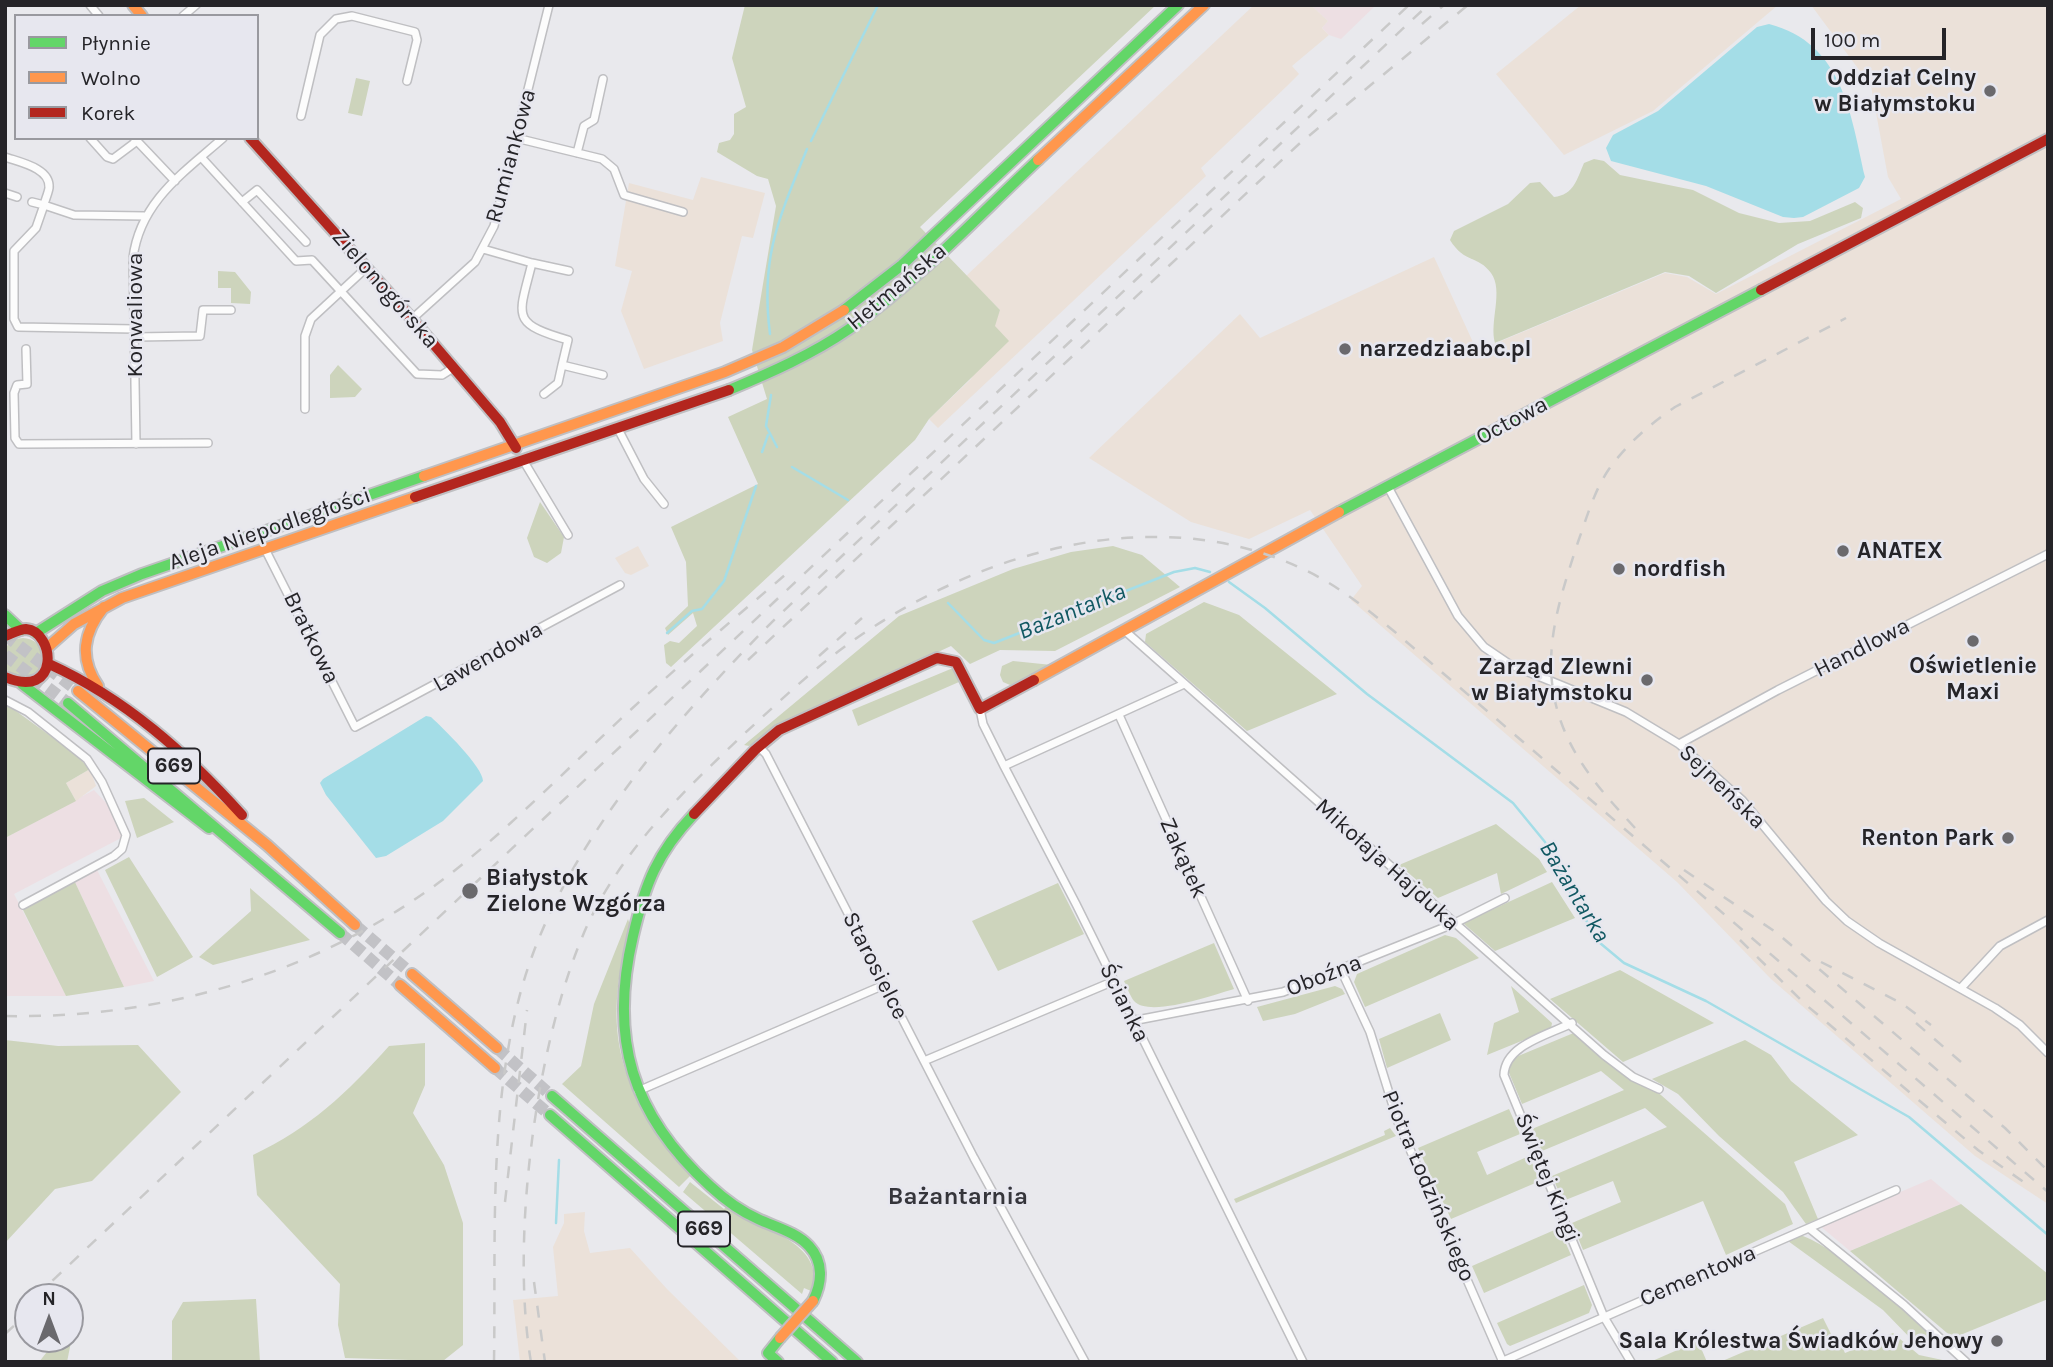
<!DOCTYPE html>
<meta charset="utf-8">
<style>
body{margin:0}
#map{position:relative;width:2053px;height:1367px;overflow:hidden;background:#e9e9ed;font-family:Karla,sans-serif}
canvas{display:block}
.frame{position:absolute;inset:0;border:7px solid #252428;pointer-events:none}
.legend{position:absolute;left:14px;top:14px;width:245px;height:126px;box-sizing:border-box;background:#e7e7ef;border:2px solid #99999f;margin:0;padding:9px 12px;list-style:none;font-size:21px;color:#252428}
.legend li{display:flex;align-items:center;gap:14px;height:35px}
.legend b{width:35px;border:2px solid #99999f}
.north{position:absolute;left:14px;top:1283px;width:70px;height:70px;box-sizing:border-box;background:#e7e7ef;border:2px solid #99999f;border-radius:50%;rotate:0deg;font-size:19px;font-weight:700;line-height:28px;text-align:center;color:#252428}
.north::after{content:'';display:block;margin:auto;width:24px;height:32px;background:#6a696d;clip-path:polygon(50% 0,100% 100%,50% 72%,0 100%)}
.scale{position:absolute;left:1811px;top:28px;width:135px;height:32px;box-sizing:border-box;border:4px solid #252428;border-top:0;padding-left:9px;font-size:21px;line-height:24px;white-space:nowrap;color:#252428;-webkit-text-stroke:5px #e7e7ef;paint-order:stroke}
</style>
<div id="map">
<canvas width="2053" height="1367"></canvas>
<div class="frame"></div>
<ul class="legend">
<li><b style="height:9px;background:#63d668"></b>Płynnie</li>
<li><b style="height:9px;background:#ff974d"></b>Wolno</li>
<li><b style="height:9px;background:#b3261e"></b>Korek</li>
</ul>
<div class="north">N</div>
<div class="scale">100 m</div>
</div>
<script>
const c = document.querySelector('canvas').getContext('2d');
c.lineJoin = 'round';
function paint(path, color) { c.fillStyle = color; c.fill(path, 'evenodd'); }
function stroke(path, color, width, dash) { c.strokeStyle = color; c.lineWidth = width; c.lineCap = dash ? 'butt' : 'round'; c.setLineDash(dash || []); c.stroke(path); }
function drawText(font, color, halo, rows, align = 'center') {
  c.font = font + ' Karla,sans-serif'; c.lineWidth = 5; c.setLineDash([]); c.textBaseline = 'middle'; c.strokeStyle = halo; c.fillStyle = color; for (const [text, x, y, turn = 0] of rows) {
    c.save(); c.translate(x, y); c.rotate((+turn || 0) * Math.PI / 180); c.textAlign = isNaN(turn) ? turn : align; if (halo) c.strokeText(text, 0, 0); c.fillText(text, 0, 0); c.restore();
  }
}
const commercial = new Path2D(`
 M1311 5H1376L1341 39 1329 35 1322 28 1328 21Z
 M94 790 107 804 122 833 121 838 14 894 66 996H5V838Z
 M96 868 154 981 124 987 74 880Z
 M1931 1179 1961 1204 1850 1251 1820 1226Z`);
const industrial = new Path2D(`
 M1254 5H1311L1328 21 1322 28 1329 35 1292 66 1299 74 1287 86 1201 168 1206 176 938 428 929 419 971 379 1000 310 966 276Z
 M1581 5H1778L1653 111 1564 155 1496 74Z
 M1811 5H2048V1204L1975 1156 1771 979 1677 882 1351 600 1362 586 1310 510 1249 539 1191 522 1089 458 1240 314 1260 338 1434 257 1477 351 1665 273 1687 277 1716 294 1901 199 1888 177 1871 86Z
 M701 177 765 193 753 238 742 236 720 323 723 341 644 369 621 311 632 271 615 266 629 183 693 200Z
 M638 546 649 566 631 575 625 573 615 558Z
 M90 769 96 786 76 801 66 783Z
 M585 1212 584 1231 590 1253 630 1248 667 1289 741 1362H520L513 1300 558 1296 553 1247 564 1223V1214Z`);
const green = new Path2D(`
 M745 5H1156L920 227 1000 310 995 326 1009 341 929 419 915 440 671 667 666 663 664 645 670 641 679 643 697 626 693 613 668 635 665 628 688 606 686 562 671 527 758 484 728 417 767 399 752 350 776 206 768 179 757 176 717 152 719 143 730 140 734 134V114L746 107 732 58Z
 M356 78 370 81 362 116 348 113Z
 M1594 159 1604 161 1620 175 1693 190 1739 213 1779 223 1810 221 1855 202 1863 208 1861 218 1798 244 1716 293 1689 276 1665 272 1495 343C1489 322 1504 291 1491 273 1478 255 1465 264 1450 240L1454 231 1508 204 1530 183 1540 182 1554 197C1574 195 1577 179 1584 163Z
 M218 271 235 272 251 292 250 304 231 303V288H218Z
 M338 365 362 389 355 397 330 398V375Z
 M540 502 564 537 561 553 547 563 534 557 527 538Z
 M1113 546 1142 555 1180 587 1055 651 1000 650 970 664 951 646 778 726 749 746 744 745 899 616 1013 569 1071 552Z
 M1204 602 1239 615 1337 694 1247 731 1145 642 1146 634Z
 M3 658a20 20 0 1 1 40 0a20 20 0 1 1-40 0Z
 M1013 661 1052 665 1010 685 1003 682 1000 675 1002 666Z
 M953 668 959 682 858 726 852 710Z
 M5 703 74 753 90 769 66 783 76 801 5 838Z
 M144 798 174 822 137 838 125 801Z
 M1496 824 1539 859 1547 872 1501 894 1497 873 1438 898 1399 865Z
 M129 857 193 957 157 977 105 870Z
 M74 880 124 987 66 996 22 908Z
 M1552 882 1575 918 1495 951 1463 923Z
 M1058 883 1084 934 998 971 972 921Z
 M250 888 310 940 213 965 199 957 251 911Z
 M628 919 630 925C601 1035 618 1089 691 1175L679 1187 562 1084 581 1066 594 1004Z
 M1445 935 1456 938 1479 958 1365 1007 1354 982 1357 974Z
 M1214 943 1234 989C1213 995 1149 1018 1134 1001 1130 996 1127 987 1124 981Z
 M1620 970 1714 1023 1623 1062 1550 999Z
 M1335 986 1342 989 1345 994 1295 1014 1263 1021 1257 1007Z
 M1511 986 1552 1023 1551 1029 1487 1055 1494 1023 1519 1012Z
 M1440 1013 1451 1040 1387 1068 1379 1039Z
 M1576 1032C1597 1055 1623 1079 1653 1088L1785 1204 1793 1224 1726 1255 1703 1201 1583 1250 1572 1223 1621 1202 1613 1181 1563 1201 1552 1176 1667 1127 1645 1108 1542 1151 1532 1129 1624 1090 1601 1071 1522 1104 1507 1068 1511 1059Z
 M5 1040 58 1046 138 1045 181 1092 92 1181 55 1189 5 1243Z
 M1745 1040 1771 1055 1791 1081 1858 1135 1794 1162 1818 1219 1806 1224 1783 1192 1719 1136 1678 1094 1652 1079Z
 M425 1043V1085L413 1113 444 1165 463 1223V1345L443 1361 345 1358 338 1325 340 1284 257 1195 253 1155C310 1128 347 1093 389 1046Z
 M1509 1109 1520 1134 1477 1152 1487 1175 1529 1156 1540 1181 1451 1219 1418 1148Z
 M1390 1128 1396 1136 1236 1203 1234 1199 1385 1135 1384 1131Z
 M690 1182 724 1209 726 1207C756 1228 829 1242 811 1291L804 1288 802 1294 683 1192Z
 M1961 1204 2048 1274V1299L1953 1338 1850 1251Z
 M1559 1228 1571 1255 1484 1293 1472 1266Z
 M1800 1235C1836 1246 1912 1315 1939 1344L1935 1349 1916 1344 1883 1310 1788 1241Z
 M1584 1285 1592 1305 1589 1313 1510 1346 1507 1344 1497 1323Z
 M256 1299 260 1362H172V1321L183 1302Z
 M76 1317 67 1362H39L57 1339H70V1324Z
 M1823 1318 1832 1336 1836 1334 1845 1353 1893 1333 1919 1355 1952 1362H1720Z
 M1698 1341 1707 1362H1649H1650Z`);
const water = new Path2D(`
 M1769 24C1843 43 1851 115 1865 177L1859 188 1803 217 1794 218 1783 217 1706 186 1611 161 1606 148 1613 135 1658 111 1757 27Z
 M426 716 431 717C443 728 483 767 483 781L443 821 386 856 376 858 326 795 320 783 323 779Z`);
const stream = new Path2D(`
 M811 141 878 5
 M770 334C760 257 779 218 807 149
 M771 395 766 426 777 447
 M762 452 768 435
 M792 467 848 500
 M1229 582 1265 608 1367 694 1513 803 1545 842 1575 902 1600 943 1624 963 1706 1001 1909 1117 2048 1235
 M948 603 984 640 994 643 1174 572 1195 568 1210 572
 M667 633 692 611 702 609 724 581 756 486
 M556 1223 559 1160`);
const primaryTunnel = new Path2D(`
 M5 635 78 691
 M5 655 68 703
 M355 925 412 974
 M340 933 400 985
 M497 1048 552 1096
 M495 1068 550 1115`);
const street = new Path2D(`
 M90 5 99 16
 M183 16 196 5
 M301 116 320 35 336 19 352 16 415 32 417 40 407 81
 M90 138 107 157 113 159 137 141 134 138
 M516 138 602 159 614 169 624 195 683 212
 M137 141 175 181
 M577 153 584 126 594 120 603 79
 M5 157C19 162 51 168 49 188 48 194 45 200 44 205L32 202
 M201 157 296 261 312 260 417 374 442 375 453 368
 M5 193 17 197
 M242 202 257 190 306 242
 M483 249 532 263C519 316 509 323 568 340L562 365 603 375
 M532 263 569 271
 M412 319 475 262 494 226 549 5
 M135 329 18 327 14 319V251L36 228 44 205 74 215 145 216
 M135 337 200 336 203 310H231
 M26 349 27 384 17 385 14 393 15 438 19 444 208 443
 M544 394 558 383 562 365
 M305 409V336L311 319 366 268
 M617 427 644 479 664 504
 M136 444 133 258C140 202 183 173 223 138
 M523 460 568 535
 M1388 487 1458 616 1484 647 1509 664 1626 712 1679 744 1742 800 1826 901 1847 921 1879 943 1995 1008 2020 1025 2048 1053
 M265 549 355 727 620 585
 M1124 630 1604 1055 1633 1077 1659 1089
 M5 700 28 712 87 759 102 782 126 835 122 849 114 856 23 905
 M980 709 983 724 1004 766 1076 904 1303 1362
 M1119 715 1248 1001
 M1679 744 1778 690 2048 554
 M759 747 766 754 974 1158 1085 1362
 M1004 766 1182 685
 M1341 970 1370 1032 1398 1122 1503 1362
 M1961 988 2000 946 2048 920
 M1132 1021 1283 992 1453 924 1505 898
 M1572 1023C1548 1035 1505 1045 1504 1075L1604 1317 1631 1362
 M924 1061 1114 981
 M638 1091 884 985
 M1809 1228 1904 1305 1966 1362
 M1501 1362 1896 1190`);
const fast = new Path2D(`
 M844 310 902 265 1178 5
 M729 390C770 373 813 354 849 329 918 281 977 217 1038 160
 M1339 512 1761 290
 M5 615 21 630
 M36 633 102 591 142 574 424 476
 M22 684 209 828
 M68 703 340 933
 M694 814C657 853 645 884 633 936 609 1038 631 1114 710 1186 724 1199 740 1211 758 1219 775 1227 796 1232 809 1246 824 1262 822 1283 813 1301
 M552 1096 857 1362
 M550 1115 832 1362
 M778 1362 768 1353 780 1338`);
const slow = new Path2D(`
 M133 5 142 16
 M1038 160 1204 5
 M424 476 725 372 783 347 844 310
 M48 647 74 624 122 598 415 497
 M1034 680 1339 512
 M98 686C79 658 83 633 104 607
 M78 691 267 845 355 925
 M412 974 497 1048
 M400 985 495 1068`);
const jam = new Path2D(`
 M250 138 412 319 500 422 516 448
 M1761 290 2048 139
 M415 497 729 390
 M5 636C11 634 20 629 26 629 55 631 61 701 5 677
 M49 664C126 699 186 753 242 815
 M694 814 755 750 779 730 937 658 956 662 980 709 1034 680`);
const rail = new Path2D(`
 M1422 24 1444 5
 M819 656 862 618
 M748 660 1299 144 1468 5
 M1635 828C1604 794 1575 763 1560 719 1539 657 1559 601 1578 542 1587 517 1594 491 1609 469 1627 444 1650 424 1675 407L1846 318
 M1684 870 1777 933 2005 1128 2048 1171
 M1740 940 1805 1004 1978 1150 2025 1183
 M1821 962 1901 1003 1931 1025
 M5 1016C163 1019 319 973 445 878 509 829 566 770 625 715 679 665 736 617 792 569
 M1916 1023 1961 1062
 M505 1202 527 1010
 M534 1282 545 1362
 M35 1297 1409 5
 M5 1334 28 1313
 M494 1362C496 1238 488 1108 522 987 562 847 675 720 775 619L1428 5
 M531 1362C510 1239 536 1039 587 926 623 848 684 791 745 733 780 701 815 667 854 640 982 550 1160 499 1307 571 1340 587 1367 609 1395 632L2048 1192`);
const slowBridge = new Path2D(`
 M780 1338 813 1301`);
const markers = [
 [1990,91,7,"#6a696d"],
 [1345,349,7,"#6a696d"],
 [1843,551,7,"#6a696d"],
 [1619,569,7,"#6a696d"],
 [1973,641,7,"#6a696d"],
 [1647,680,7,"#6a696d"],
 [2008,838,7,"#6a696d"],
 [470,891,9,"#6a696d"],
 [1997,1341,7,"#6a696d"]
];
const shields = [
 [174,766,52],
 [704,1229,52]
];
const shieldNames = [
 ["669",174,766],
 ["669",704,1229]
];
const poiNames = [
 ["Oddział Celny",1976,78],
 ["w Białymstoku",1976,104],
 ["narzedziaabc.pl",1359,349,"left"],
 ["ANATEX",1857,551,"left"],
 ["nordfish",1633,569,"left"],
 ["Oświetlenie",1973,666,"center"],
 ["Maxi",1973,692,"center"],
 ["Zarząd Zlewni",1633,667],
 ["w Białymstoku",1633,693],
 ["Renton Park",1994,838],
 ["Białystok",486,878,"left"],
 ["Zielone Wzgórza",486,904,"left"],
 ["Sala Królestwa Świadków Jehowy",1983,1341]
];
const streetNames = [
 ["Rumiankowa",511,156,-75],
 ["Hetmańska",897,287,-40],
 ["Zielonogórska",385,289,49],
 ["Konwaliowa",135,315,-90],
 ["Octowa",1512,421,-28],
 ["Aleja Niepodległości",270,529,-19],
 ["Bratkowa",311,638,64],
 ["Handlowa",1862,648,-27],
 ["Lawendowa",488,657,-29],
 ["Sejneńska",1722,787,44],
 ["Zakątek",1183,858,66],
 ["Mikołaja Hajduka",1387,865,42],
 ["Starosielce",875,966,63],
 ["Oboźna",1324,976,-21],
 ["Ścianka",1124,1003,64],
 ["Świętej Kingi",1547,1178,68],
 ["Piotra Łodzińskiego",1428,1186,67],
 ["Cementowa",1698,1276,-23]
];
const waterNames = [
 ["Bażantarka",1072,612,-22],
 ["Bażantarka",1574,892,59]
];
const neighbourhoodNames = [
 ["Bażantarnia",958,1197]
];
paint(commercial, '#eddfe3');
paint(industrial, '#ebe1d9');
paint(green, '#cdd4bc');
paint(water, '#a4dde7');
stroke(stream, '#a4dde7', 2.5);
stroke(primaryTunnel, '#c2c2c6', 12, [12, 6]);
stroke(street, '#bfbfc2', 10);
stroke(fast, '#bfbfc2', 14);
stroke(slow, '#bfbfc2', 14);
stroke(jam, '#bfbfc2', 14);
stroke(street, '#fcfcfc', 7);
stroke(fast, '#63d668', 10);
stroke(slow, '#ff974d', 10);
stroke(jam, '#b3261e', 10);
stroke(rail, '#c9c9c9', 2.5, [12, 12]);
stroke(slowBridge, '#bfbfc2', 14, []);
stroke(slowBridge, '#ff974d', 10);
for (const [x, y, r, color] of markers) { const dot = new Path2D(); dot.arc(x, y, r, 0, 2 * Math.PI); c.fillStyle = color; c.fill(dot); stroke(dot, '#e7e7ef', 2.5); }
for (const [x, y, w] of shields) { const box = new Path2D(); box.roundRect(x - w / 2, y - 17.5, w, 35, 5); c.fillStyle = '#e7e7ef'; c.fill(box); stroke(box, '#252428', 2); }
drawText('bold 21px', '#252428', null, shieldNames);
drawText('bold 23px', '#252428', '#e7e7ef', poiNames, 'right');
drawText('23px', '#252428', '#e7e7ef', streetNames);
drawText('italic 24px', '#115862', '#e7e7ef', waterNames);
drawText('bold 24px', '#35353b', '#e7e7ef', neighbourhoodNames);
</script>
